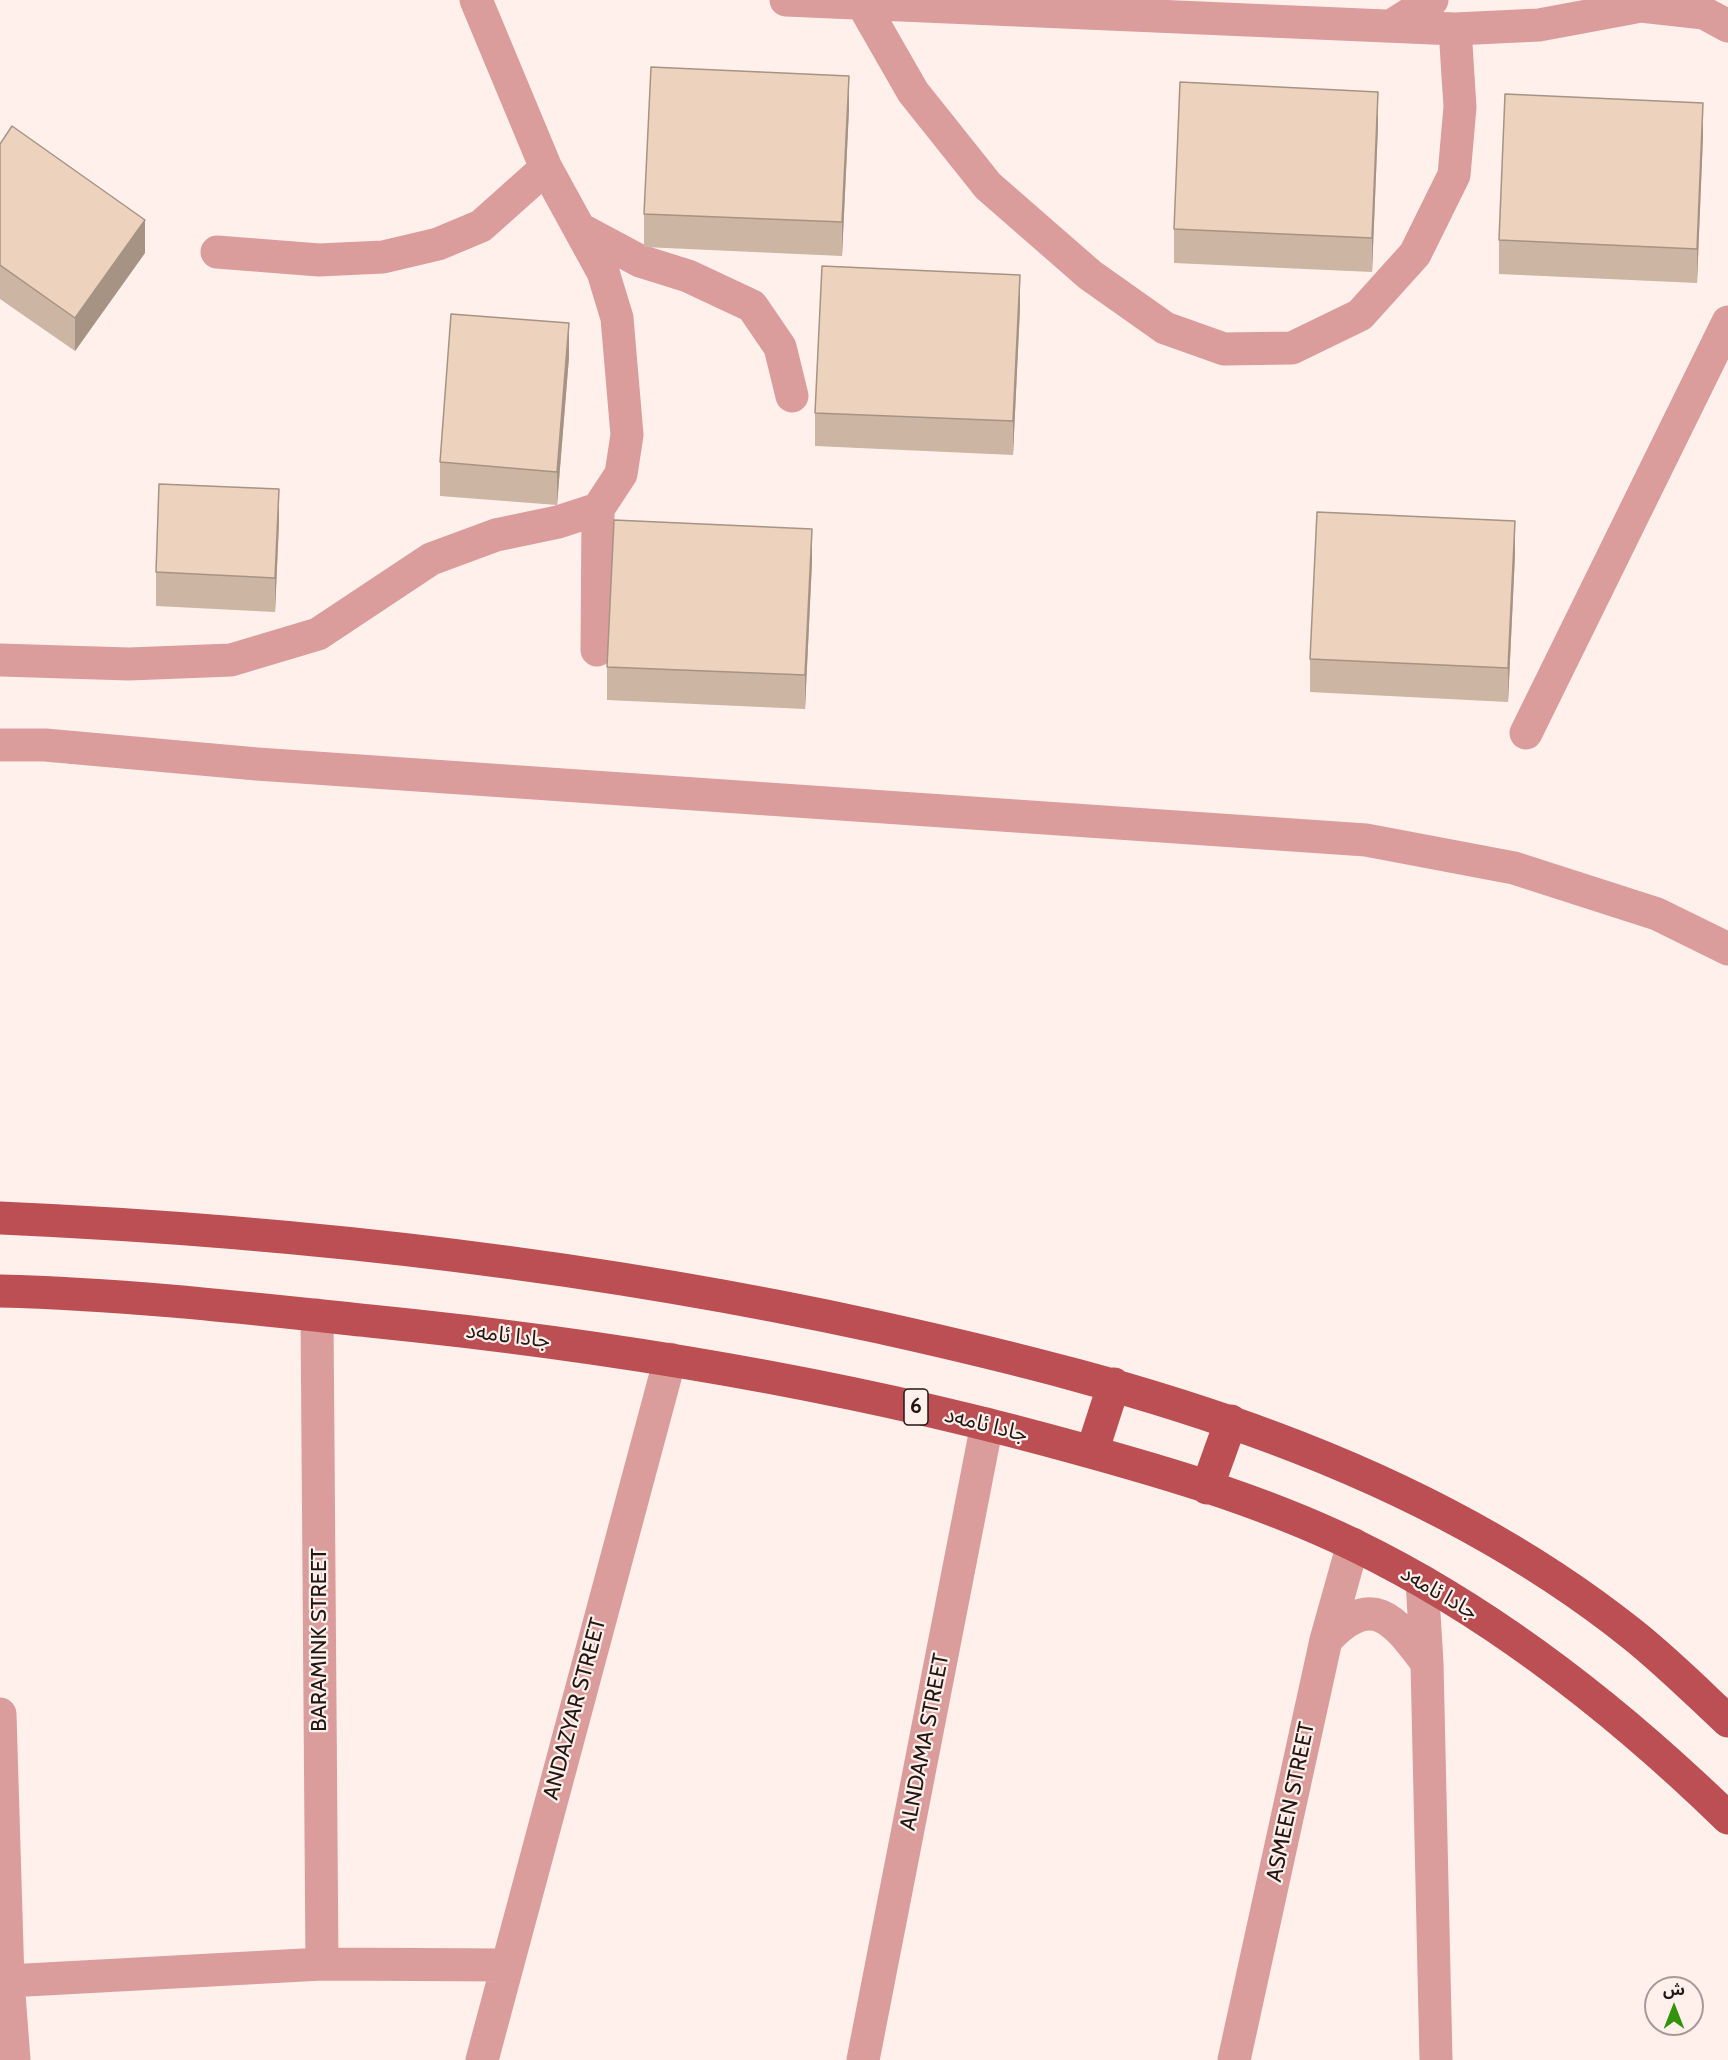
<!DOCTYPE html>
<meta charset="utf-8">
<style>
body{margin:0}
#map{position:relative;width:1728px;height:2060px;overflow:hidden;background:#fff0eb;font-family:Cabin,"Noto Sans Arabic",sans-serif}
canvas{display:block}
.north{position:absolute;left:1644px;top:1976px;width:60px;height:60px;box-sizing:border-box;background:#fff0eb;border:2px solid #a79995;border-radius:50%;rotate:0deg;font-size:16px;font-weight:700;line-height:24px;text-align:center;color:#231713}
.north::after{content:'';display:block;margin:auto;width:21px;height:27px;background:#34920c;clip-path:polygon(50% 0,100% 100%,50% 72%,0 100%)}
</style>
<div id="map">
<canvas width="1728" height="2060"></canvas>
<div class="north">ش</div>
</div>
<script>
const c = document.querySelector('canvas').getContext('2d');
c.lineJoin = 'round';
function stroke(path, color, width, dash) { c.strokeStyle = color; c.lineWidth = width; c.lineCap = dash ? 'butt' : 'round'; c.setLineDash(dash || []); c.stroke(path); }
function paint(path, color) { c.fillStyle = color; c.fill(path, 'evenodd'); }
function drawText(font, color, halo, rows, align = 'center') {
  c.font = font + ' Cabin,"Noto Sans Arabic",sans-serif'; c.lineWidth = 4.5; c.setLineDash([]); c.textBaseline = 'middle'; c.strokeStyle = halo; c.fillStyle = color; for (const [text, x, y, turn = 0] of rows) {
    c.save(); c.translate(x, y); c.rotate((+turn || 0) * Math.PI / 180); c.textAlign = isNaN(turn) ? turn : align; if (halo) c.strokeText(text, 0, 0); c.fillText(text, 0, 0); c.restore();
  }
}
const minor = new Path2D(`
 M786 0 1455 29 1539 25 1641 6 1704 13 1728 26
 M862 3 913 92 988 186 1090 275 1165 328 1224 349 1292 348 1360 315 1415 254 1454 175 1460 107 1455 29
 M1391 26 1432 0
 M582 230 640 261 688 276 752 306 780 347 792 396
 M217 252 319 260 383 257 438 244 481 226 546 168
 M597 650 598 509
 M0 660 129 664 231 660 318 634 431 559 496 535 558 522 598 509 621 474 627 435 617 318 603 272 546 168 476 0
 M1526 733 1728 322
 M0 745H45L257 764 1366 840 1514 868 1657 914 1728 949
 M317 1315 322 1964
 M1422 1581 1427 1663 1436 2060
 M1326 1640C1373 1589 1395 1621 1427 1663
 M0 1714 8 1981 14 2060
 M8 1981 322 1964 507 1965
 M482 2060 670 1359
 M863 2060 987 1424
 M1234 2060 1326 1640 1353 1544`);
const primary = new Path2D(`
 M0 1218C296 1231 589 1264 878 1327 1144 1386 1415 1461 1632 1634 1666 1661 1697 1692 1728 1721
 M0 1291C124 1294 247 1308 370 1321 599 1344 825 1380 1047 1440 1151 1468 1257 1498 1354 1545 1494 1613 1617 1710 1728 1818
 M1092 1452 1114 1384
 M1207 1488 1231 1421`);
const wall = new Path2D(`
 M849 109 842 256 644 247V214Z
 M1378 126 1372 272 1174 263V229Z
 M1703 136 1697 283 1499 274V240Z
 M0 144 145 253 75 351 0 299Z
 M1020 308 1013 455 815 446V413Z
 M569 357 557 505 440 496V462Z
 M279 523 275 612 156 606V572Z
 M1515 555 1508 702 1310 692V659Z
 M812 562 805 709 607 700V667Z`);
const shadedWall = new Path2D(`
 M849 76V109L842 256V222Z
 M1378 92V126L1372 272V238Z
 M1703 103V136L1697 283V249Z
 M145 220V253L75 351V318Z
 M1020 275V308L1013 455V421Z
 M569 323V357L557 505V472Z
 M279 489V523L275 612V578Z
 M1515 521V555L1508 702V668Z
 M812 529V562L805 709V675Z`);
const building = new Path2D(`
 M651 67 849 76 842 222 644 214Z
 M1180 82 1378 92 1372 238 1174 229Z
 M1505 94 1703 103 1697 249 1499 240Z
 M12 126 145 220 75 318 0 265V144Z
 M822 266 1020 275 1013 421 815 413Z
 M451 314 569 323 557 472 440 462Z
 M159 484 279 489 275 578 156 572Z
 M1317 512 1515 521 1508 668 1310 659Z
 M614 520 812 529 805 675 607 667Z`);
const shields = [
 [916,1407,24]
];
const shieldNames = [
 ["6",916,1407]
];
const streetNames = [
 ["جادا ئامەد",508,1336,7],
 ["جادا ئامەد",986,1425,14],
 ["جادا ئامەد",1439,1593,30],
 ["BARAMINK STREET",320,1640,-90],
 ["ANDAZYAR STREET",575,1709,-75],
 ["ALNDAMA STREET",925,1742,-79],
 ["ASMEEN STREET",1291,1802,-78]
];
stroke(minor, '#db9d9c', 33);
stroke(primary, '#bc4f53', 33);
paint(wall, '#ccb5a3');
paint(shadedWall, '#a69384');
paint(building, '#edd2bd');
stroke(building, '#a69384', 1.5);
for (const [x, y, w] of shields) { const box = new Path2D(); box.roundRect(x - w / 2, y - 18, w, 36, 4.5); c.fillStyle = '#fff0eb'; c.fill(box); stroke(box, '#231713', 1.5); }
drawText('bold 21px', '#231713', null, shieldNames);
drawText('22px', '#231713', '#fff0eb', streetNames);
</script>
